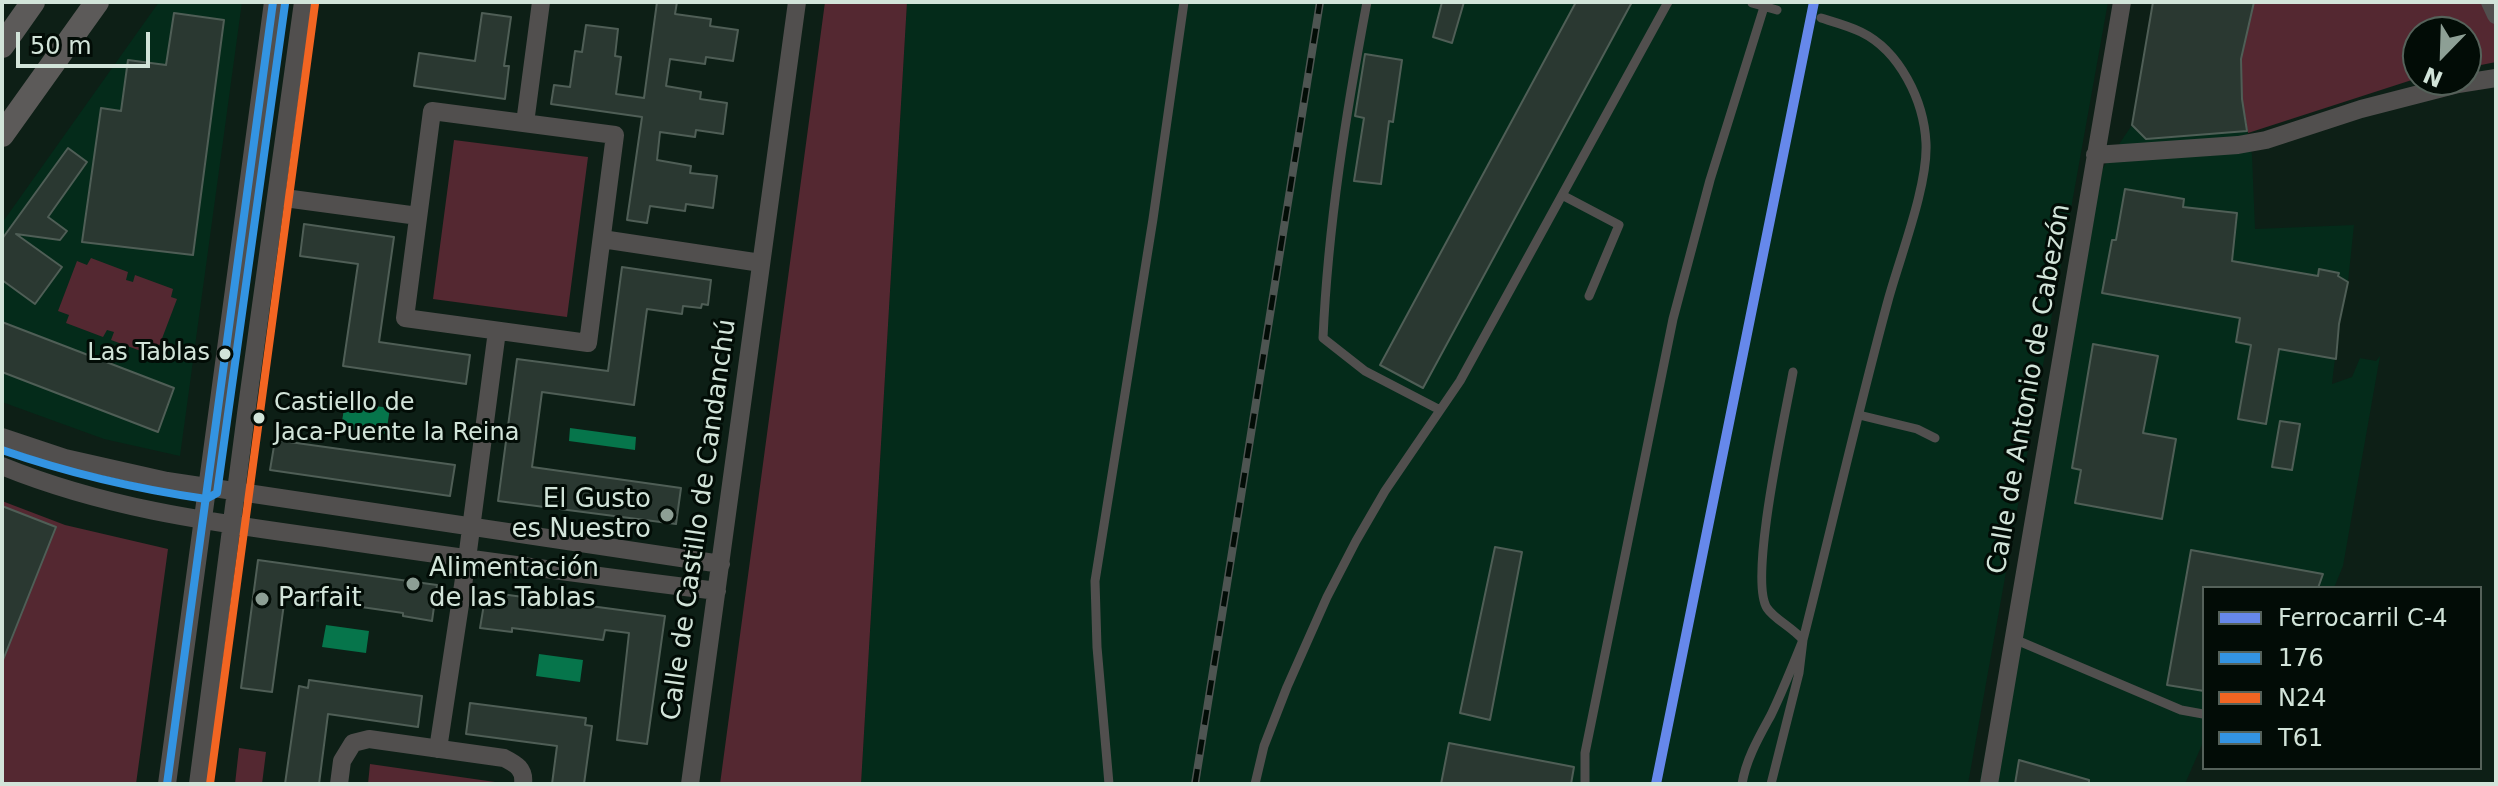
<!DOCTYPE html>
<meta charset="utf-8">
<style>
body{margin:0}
#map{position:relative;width:2498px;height:786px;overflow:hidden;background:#0d1f16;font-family:"DejaVu Sans",sans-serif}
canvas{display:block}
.frame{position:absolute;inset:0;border:4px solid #d2e4d9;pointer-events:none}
.legend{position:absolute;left:2202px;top:586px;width:280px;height:184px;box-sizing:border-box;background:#020c06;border:2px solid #55625a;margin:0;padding:10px 14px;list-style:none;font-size:24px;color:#d2e4d9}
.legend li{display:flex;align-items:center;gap:16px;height:40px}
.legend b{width:40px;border:2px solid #55625a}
.north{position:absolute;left:2402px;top:16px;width:80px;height:80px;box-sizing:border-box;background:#020c06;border:2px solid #55625a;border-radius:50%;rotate:203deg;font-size:22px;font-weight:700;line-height:32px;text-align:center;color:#d2e4d9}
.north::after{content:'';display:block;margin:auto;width:28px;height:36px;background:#8d9f95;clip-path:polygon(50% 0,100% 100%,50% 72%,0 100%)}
.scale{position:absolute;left:16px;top:32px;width:134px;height:36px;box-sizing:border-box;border:4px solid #d2e4d9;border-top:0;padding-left:10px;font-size:24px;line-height:28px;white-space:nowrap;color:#d2e4d9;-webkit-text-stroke:6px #020c06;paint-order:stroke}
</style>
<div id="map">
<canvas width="2498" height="786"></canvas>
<div class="frame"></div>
<ul class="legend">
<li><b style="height:10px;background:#6688eb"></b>Ferrocarril C-4</li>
<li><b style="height:10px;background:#3394e2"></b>176</li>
<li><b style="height:10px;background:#f26522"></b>N24</li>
<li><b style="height:10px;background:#3394e2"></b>T61</li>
</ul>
<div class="north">N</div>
<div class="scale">50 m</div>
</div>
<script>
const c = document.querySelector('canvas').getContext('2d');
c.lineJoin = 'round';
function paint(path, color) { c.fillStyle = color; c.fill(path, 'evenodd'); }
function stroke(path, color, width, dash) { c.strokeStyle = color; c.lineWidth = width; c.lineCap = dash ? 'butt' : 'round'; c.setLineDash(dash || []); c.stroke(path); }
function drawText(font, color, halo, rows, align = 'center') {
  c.font = font + ' "DejaVu Sans",sans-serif'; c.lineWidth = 6; c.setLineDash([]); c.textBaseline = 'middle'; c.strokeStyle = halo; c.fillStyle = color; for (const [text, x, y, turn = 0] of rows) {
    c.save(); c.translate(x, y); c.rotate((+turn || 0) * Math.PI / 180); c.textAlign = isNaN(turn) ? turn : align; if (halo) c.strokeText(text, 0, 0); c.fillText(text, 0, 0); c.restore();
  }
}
const built = new Path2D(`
 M159 2H242L180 456 104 439 2 402V223Z
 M907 2H2108L1968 784H861Z
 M2153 2H2254L2241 59 2242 99 2252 155 2255 229 2354 225 2348 282 2339 324 2332 384 2352 377 2360 358 2376 361 2380 356 2343 566 2334 588H2204V740L2185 784H1979L2103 168 2132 125Z`);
const green = new Path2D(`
 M825 2H907L861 784H720Z
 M2254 2H2496V62L2466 68V32H2418V78L2248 133 2242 99 2241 59Z
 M454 140 588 157 567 317 433 299Z
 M91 258 128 272 126 280 133 282 135 275 173 289 171 297 177 299 158 349 151 347 149 354 111 340 114 332 107 330 103 337 66 323 69 315 58 311 77 261 87 265Z
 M2 501 65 525 168 549 136 784H2Z
 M239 748 266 752 262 784H235Z
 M370 764 502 783V784H368Z`);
const water = new Path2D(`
 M345 402 390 408 386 434 341 428Z
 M570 428 636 437 635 450 569 441Z
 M326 625 369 631 366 653 322 647Z
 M539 654 583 660 580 682 536 676Z`);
const building = new Path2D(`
 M657 2H677L675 14 711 19 710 26 738 30 733 61 706 57 705 64 670 59 666 86 701 92 700 99 727 103 723 134 696 130 695 137 660 132 657 160 691 166 690 173 717 176 713 208 686 204 685 211 650 206 647 223 627 220 642 117 551 104 554 85 570 87 575 51 582 52 586 25 618 29 615 56 621 57 616 94 644 98Z
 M1442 2H1464L1452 43 1433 37Z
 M1576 2H1632L1423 388 1380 365Z
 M2153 2H2254L2241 59 2242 99 2247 131 2146 139 2132 125Z
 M174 13 224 20 193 255 82 242 101 108 121 111 128 60 166 65Z
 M482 13 511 17 504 66H509L505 99 414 86 419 53 475 61Z
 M1365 54 1402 60 1393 122 1389 121 1381 184 1354 181 1364 118 1355 116Z
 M68 148 87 162 48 217 67 231 60 240 16 234 62 267 35 304 2 280V239Z
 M2125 189 2184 199 2183 207 2237 213 2232 261 2318 276 2319 269 2339 273 2338 276 2348 282 2339 324 2336 359 2279 349 2266 424 2238 419 2251 345 2236 342 2240 318 2102 293 2112 240H2116Z
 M304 224 394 237 379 342 470 355 466 384 343 366 358 264 300 256Z
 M622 267 711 280 708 305 702 304 701 308 683 306 682 314 647 309 634 405 542 392 532 467 681 488 676 524 498 501 517 359 608 371Z
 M2 322 174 388 158 432 2 372Z
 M2093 344 2158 356 2143 433 2176 439 2162 519 2075 503 2081 470 2072 468Z
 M2280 421 2300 424 2292 470 2272 467Z
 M275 440 455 465 450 496 270 470Z
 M2 506 56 527 3 660H2Z
 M1495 547 1522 552 1490 720 1460 713Z
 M2191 550 2323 574 2318 588H2204V691L2167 685Z
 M258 560 437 585 432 621 403 616V613L285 596 272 692 241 688Z
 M486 592 665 616 647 744 617 740 629 633 605 630 603 640 512 628V632L480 628Z
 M309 680 422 696 418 727 328 714 319 784H285L299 686 308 688Z
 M470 703 586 718 585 725 592 726 584 784H552L557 746 466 734Z
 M1449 743 1574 767 1571 784H1441Z
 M2019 760 2089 780V784H2015Z`);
const lane = new Path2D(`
 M1367 2C1346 113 1328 225 1323 338L1365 371 1440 410
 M1752 3 1777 10
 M1562 195 1619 225 1589 296
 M1859 415 1917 429 1935 438
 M2014 639 2181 710 2203 714
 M1109 784 1097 647 1095 581 1153 219 1184 2
 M1255 784 1264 746 1287 687 1327 597 1356 541 1385 491 1460 381 1668 2
 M1585 784V753L1673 319 1710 180 1764 7
 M1742 784C1746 759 1759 737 1771 715 1783 690 1793 665 1803 640 1832 526 1858 410 1889 297 1901 254 1928 185 1926 143 1924 101 1900 51 1861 32 1849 26 1834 22 1821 18
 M1771 784 1799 673 1803 640C1792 627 1774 619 1767 608 1748 579 1786 412 1793 372`);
const street = new Path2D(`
 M2490 2 2496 15
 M432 111 615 135 588 343 405 318Z
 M525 123 541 2
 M2095 155 2238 145 2266 140 2361 109 2458 84 2496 78
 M277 197 418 216
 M602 239 761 263
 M2 437 65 458 167 481 721 564
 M2 466C110 510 218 523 332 539 460 558 588 575 717 591
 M438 749 467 559 497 331
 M167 784 273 2
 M198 784 246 414 303 2
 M339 784 342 761 353 743 369 739 504 758C516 764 525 769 523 784
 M690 784 797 2
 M1989 784 2122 2`);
const secondary = new Path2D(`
 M2 46 33 2
 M2 135 97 2`);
const rail = new Path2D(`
 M1195 784 1320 2`);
const bus1 = new Path2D(`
 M167 784 273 2`);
const bus2 = new Path2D(`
 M210 784 315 4`);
const bus3 = new Path2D(`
 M2 450C68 473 137 489 206 499L217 493 285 4`);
const rail1 = new Path2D(`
 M1656 784 1814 2`);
const markers = [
 [225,354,7,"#d2e4d9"],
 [259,418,7,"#d2e4d9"],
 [667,515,8,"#8d9f95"],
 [413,584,8,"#8d9f95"],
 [262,599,8,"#8d9f95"]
];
const busNames = [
 ["Las Tablas",210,354],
 ["Castiello de",274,404,"left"],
 ["Jaca-Puente la Reina",274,434,"left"]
];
const streetNames = [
 ["Calle de Antonio de Cabezón",2030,389,-80],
 ["Calle de Castillo de Candanchú",700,520,-82]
];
const poiNames = [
 ["El Gusto",651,500,"right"],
 ["es Nuestro",651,530,"right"],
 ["Alimentación",429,569],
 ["de las Tablas",429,599],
 ["Parfait",278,599]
];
paint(built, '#042b1a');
paint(green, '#542831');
paint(water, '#06754b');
paint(building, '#2a3831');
stroke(building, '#4f5e56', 2);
stroke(lane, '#514f4e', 9);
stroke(street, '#514f4e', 18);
stroke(secondary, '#5c5a59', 24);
stroke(rail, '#4e5552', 8);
stroke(rail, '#020c06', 5, [15]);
stroke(bus1, '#3394e2', 8);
stroke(bus2, '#f26522', 8);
stroke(bus3, '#3394e2', 8);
stroke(rail1, '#6688eb', 10);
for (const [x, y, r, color] of markers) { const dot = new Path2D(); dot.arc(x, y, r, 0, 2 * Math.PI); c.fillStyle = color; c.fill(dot); stroke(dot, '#020c06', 3); }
drawText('24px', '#d2e4d9', '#020c06', busNames, 'right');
drawText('26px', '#d2e4d9', '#020c06', streetNames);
drawText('26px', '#d2e4d9', '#020c06', poiNames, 'left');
</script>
